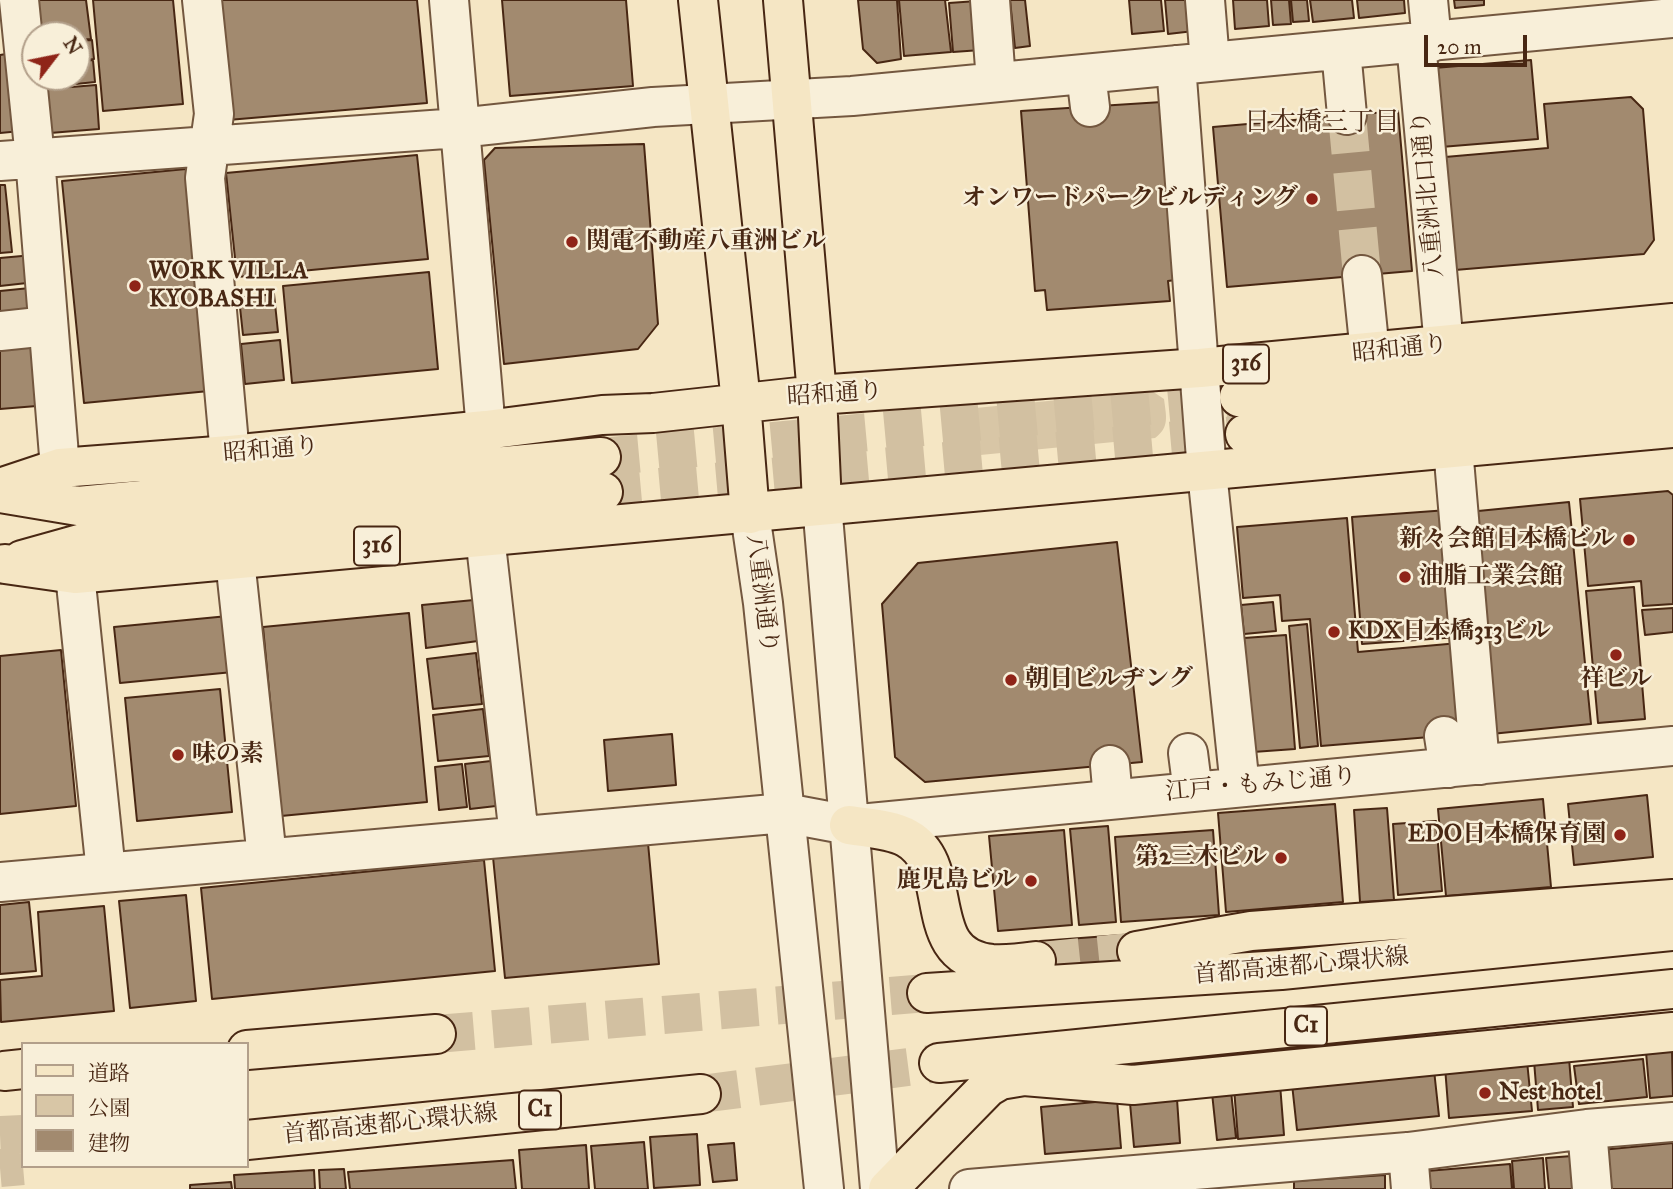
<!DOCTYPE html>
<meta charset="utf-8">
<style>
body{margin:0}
#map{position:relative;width:1673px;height:1189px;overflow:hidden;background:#f5e6c4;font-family:"IM FELL Great Primer","Noto Serif JP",serif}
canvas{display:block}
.legend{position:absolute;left:21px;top:1042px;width:228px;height:126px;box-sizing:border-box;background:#f8efd9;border:2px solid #b29f8a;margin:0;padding:9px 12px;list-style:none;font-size:21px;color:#482713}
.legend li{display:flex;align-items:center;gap:14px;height:35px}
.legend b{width:35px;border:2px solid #b29f8a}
.north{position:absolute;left:21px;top:21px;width:70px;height:70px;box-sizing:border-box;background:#f8efd9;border:2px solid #b29f8a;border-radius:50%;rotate:58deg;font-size:19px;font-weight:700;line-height:28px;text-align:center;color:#482713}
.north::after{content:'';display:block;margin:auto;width:24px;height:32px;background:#8f2418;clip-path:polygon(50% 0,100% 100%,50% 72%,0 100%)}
.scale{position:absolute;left:1424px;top:35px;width:103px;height:32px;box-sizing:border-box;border:4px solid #482713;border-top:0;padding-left:9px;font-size:21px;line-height:24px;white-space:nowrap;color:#482713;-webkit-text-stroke:5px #f8efd9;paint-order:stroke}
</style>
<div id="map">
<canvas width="1673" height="1189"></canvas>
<ul class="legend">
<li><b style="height:9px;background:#f5e6c4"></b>道路</li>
<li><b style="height:19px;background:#d8c6a6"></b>公園</li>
<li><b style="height:19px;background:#a28a6f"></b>建物</li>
</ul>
<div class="north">N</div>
<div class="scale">20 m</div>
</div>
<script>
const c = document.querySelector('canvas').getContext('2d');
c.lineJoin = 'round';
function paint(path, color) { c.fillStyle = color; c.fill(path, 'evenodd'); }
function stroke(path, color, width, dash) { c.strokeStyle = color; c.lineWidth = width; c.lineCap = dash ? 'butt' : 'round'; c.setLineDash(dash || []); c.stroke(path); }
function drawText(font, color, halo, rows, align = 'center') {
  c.font = font + ' "IM FELL Great Primer","Noto Serif JP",serif'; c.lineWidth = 5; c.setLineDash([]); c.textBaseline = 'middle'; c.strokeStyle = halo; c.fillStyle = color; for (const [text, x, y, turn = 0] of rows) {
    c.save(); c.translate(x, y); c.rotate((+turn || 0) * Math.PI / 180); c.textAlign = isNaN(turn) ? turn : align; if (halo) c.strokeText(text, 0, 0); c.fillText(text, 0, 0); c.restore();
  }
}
const green = new Path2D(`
 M1152 391 1164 399C1166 416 1170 427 1155 438L970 456 965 409Z`);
const building = new Path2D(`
 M38 0H86L91 39 77 40V35H42Z
 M93 0H173L183 104 103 111Z
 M218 0H417L427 103 228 120Z
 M502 0H626L633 86 510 96Z
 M858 0H897L901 59 877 63 863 49Z
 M899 0H948H945L951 52 904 56Z
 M1010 0H1025L1030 46 1015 48Z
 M1129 0H1161L1164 31 1132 34Z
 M1165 0H1191L1194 31 1168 34Z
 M1233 0H1267L1269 26 1235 29Z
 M1271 0H1289L1291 24 1273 25Z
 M1291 0H1307L1309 21 1293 22Z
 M1310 0H1352L1354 18 1313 22Z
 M1357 0H1404L1405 13 1359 18Z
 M1454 0H1484V5L1455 8Z
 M977 1 981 50 953 52 949 3Z
 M92 40 94 59 77 61V41Z
 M12 53 21 131 0 133V55Z
 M93 60 95 82 47 87 46 77H77V62Z
 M1531 60 1538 139 1441 147 1434 68Z
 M96 85 99 129 50 133 47 89Z
 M1631 97 1643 109 1654 240 1644 254 1455 270 1445 157 1548 148 1544 104Z
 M1162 102 1175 280 1168 281 1170 301 1047 310 1045 290 1035 291 1021 111Z
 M1398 111 1412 271 1227 287 1213 127Z
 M644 144 658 324 638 349 504 364 484 160 495 148Z
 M417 155 428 259 237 277 226 173Z
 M186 169 209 391 84 403 62 181Z
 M0 185H5L12 252 0 253Z
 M33 255 36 282 0 286V258Z
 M429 272 438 369 292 383 283 286Z
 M30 288 32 312 0 316V291Z
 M274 294 278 332 243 335 239 298Z
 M42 336 49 405 0 409V340Z
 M280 340 284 380 245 384 241 344Z
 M1668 491 1673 495V604L1643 606 1641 581 1588 586 1580 499Z
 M1569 502 1591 724 1491 734 1468 512Z
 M1448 510 1458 637 1362 644 1352 517Z
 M1347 518 1358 652 1459 643 1466 734 1321 746 1310 619 1282 621 1280 595 1243 598 1237 527Z
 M1117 542 1142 762 925 782 895 757 882 604 918 563Z
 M1634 587 1645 719 1598 723 1586 591Z
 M474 600 478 641 426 648 422 605Z
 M1273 602 1276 631 1244 634 1241 605Z
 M1673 608V632L1645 635 1642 610Z
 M409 613 427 802 281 816 263 627Z
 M228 616 233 672 120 683 114 627Z
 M1307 624 1318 746 1300 748 1289 626Z
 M1286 635 1295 749 1253 752 1244 638Z
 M61 650 76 806 0 814V656Z
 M476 653 482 704 433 709 427 659Z
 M220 689 232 812 137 821 125 698Z
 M483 709 489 756 438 761 433 715Z
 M672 734 676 785 608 791 604 740Z
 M491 761 496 806 470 809 465 764Z
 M462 764 467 807 439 810 435 767Z
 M1647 795 1653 857 1574 865 1568 804Z
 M1543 799 1551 887 1446 896 1438 809Z
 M1335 804 1343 902 1226 912 1218 813Z
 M1387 808 1394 900 1360 902 1354 810Z
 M1436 821 1442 891 1398 895 1393 824Z
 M1108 826 1116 922 1079 925 1070 829Z
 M1064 830 1072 925 998 931 989 836Z
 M1213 830 1219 915 1121 922 1115 837Z
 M648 843 659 964 505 978 493 857Z
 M484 860 495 971 212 999 201 888Z
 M186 895 196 1001 130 1008 119 901Z
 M29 902 36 971 0 974V905Z
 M104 906 114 1011 1 1022 0 980 42 976 38 912Z
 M1135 934 1140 974 1044 986 1040 941Z
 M1672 1050 1673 1096 1650 1098 1646 1052Z
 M1569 1058 1573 1107 1538 1110 1534 1061Z
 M1643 1059 1647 1097 1579 1104 1574 1066Z
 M1527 1061 1532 1111 1449 1118 1445 1067Z
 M1434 1070 1439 1116 1297 1130 1292 1084Z
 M1280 1084 1284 1135 1238 1139 1234 1088Z
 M1231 1091 1236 1138 1217 1140 1212 1093Z
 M1177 1099 1180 1143 1134 1147 1130 1103Z
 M1117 1100 1121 1148 1045 1154 1041 1107Z
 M697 1134 700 1185 654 1188 650 1137Z
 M644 1142 648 1189H595L591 1146Z
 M734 1143 737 1180 713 1182 708 1145Z
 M1673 1143V1189H1604L1601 1150Z
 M586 1145 589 1189H522L519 1150Z
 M1572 1156 1574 1189H1549L1546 1158Z
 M1543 1158 1545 1189H1514L1512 1161Z
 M513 1160 516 1189H350L348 1172Z
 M1510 1164 1512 1189H1429L1427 1171Z
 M344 1169 346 1189H320L319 1170Z
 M314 1170 315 1189H235L234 1175Z
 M1385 1175V1189H1294V1181Z
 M231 1182 232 1189H190V1185Z`);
const minorTunnel = new Path2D(`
 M1347 115 1362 275`);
const majorTunnel = new Path2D(`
 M601 457 1233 398
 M603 492 1245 434`);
const highwayTunnel = new Path2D(`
 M1042 961 1137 951
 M436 1034 927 993
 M701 1094 939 1063
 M0 1135 23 1134
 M0 1168 23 1166`);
const minor = new Path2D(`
 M19 0 35 158 60 468
 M202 0 214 114 205 178 230 455
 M449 0 486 430
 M990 0 996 82
 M1205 0 1210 62
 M1428 0 1432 42
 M1416 43 1444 346
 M1341 50 1347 115
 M1176 65 1207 472 1240 787
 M1086 74 1090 107
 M0 161 459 128 653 107 852 96 1673 18
 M1362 275 1370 353
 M0 331 48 326
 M1453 448 1480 765
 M822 504 880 1189
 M750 514 763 603 824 1189
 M485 536 519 836
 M235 560 267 858
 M75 574 106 872
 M1444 736 1449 768
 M1188 753 1193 792
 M1110 765 1113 799
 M0 882 785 813 849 825 1673 746
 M1587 1129 1592 1189
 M1408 1152 1411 1189
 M969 1189 1408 1152 1587 1129 1673 1122`);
const major = new Path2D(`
 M698 0 741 402 750 514
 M783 0 817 395 822 504
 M1239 397 1673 357
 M1245 434 1673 393
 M0 488 60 468 230 455 486 430 602 415 653 413 817 395 1200 368 1673 323
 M0 493 78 506 601 457
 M22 560 90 541 603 492
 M5 564 75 574 1673 428`);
const highway = new Path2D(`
 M849 825C867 828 891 829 907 838 958 866 917 957 992 964 1007 965 1022 963 1036 961
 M1137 951 1251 931 1673 899
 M927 993 1281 970 1673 931
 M247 1050 436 1034
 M939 1063 1673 989
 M4 1071 23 1069
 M247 1140 701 1094
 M888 1189 988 1087 1000 1080 1024 1076 1133 1085 1673 1032`);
const markers = [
 [1312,199,7,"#8f2418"],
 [572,242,7,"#8f2418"],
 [135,286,7,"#8f2418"],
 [1629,540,7,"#8f2418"],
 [1405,577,7,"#8f2418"],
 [1334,632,7,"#8f2418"],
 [1616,655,7,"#8f2418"],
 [1011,680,7,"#8f2418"],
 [178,755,7,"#8f2418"],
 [1620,835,7,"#8f2418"],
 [1281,858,7,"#8f2418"],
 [1031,881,7,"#8f2418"],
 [1485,1093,7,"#8f2418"]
];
const shields = [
 [1246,364,46],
 [377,546,46],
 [1306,1026,42],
 [540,1110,42]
];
const shieldNames = [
 ["316",1246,364],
 ["316",377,546],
 ["C1",1306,1026],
 ["C1",540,1110]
];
const streetNames = [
 ["八重洲北口通り",1429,194,-95],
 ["昭和通り",1400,350,-6],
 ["昭和通り",835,395,-4],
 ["昭和通り",271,451,-5],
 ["八重洲通り",761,594,83],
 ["江戸・もみじ通り",1261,785,-5],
 ["首都高速都心環状線",1301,967,-5],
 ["首都高速都心環状線",390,1125,-6]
];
const poiNames = [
 ["オンワードパークビルディング",1298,199,"right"],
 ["関電不動産八重洲ビル",586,242],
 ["WORK VILLA",149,272],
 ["KYOBASHI",149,300],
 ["新々会館日本橋ビル",1615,540,"right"],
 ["油脂工業会館",1419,577],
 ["KDX日本橋313ビル",1348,632],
 ["朝日ビルヂング",1025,680],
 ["祥ビル",1616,680,"center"],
 ["味の素",192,755],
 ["EDO日本橋保育園",1606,835,"right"],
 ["第2三木ビル",1267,858,"right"],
 ["鹿児島ビル",1017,881,"right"],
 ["Nest hotel",1499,1093]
];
const neighbourhoodNames = [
 ["日本橋三丁目",1322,124]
];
paint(green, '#d8c6a6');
paint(building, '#a28a6f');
stroke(building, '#482713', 2);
stroke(minorTunnel, '#d2c0a1', 38, [38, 19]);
stroke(majorTunnel, '#d2c0a1', 38, [38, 19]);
stroke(highwayTunnel, '#d2c0a1', 38, [38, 19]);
stroke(minor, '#73573f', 42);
stroke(major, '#482713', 42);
stroke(highway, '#482713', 42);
stroke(minor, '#f8efd9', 38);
stroke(major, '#f5e6c4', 38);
stroke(highway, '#f5e6c4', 38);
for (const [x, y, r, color] of markers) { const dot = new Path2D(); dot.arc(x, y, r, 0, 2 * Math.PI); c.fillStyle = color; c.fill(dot); stroke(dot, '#f8efd9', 2.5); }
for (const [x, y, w] of shields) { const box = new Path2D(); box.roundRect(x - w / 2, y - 19.5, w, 39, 5); c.fillStyle = '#f8efd9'; c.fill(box); stroke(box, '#482713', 2); }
drawText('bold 23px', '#482713', null, shieldNames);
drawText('24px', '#482713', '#f8efd9', streetNames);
drawText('bold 24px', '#482713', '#f8efd9', poiNames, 'left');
drawText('26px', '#482713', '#f8efd9', neighbourhoodNames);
</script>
